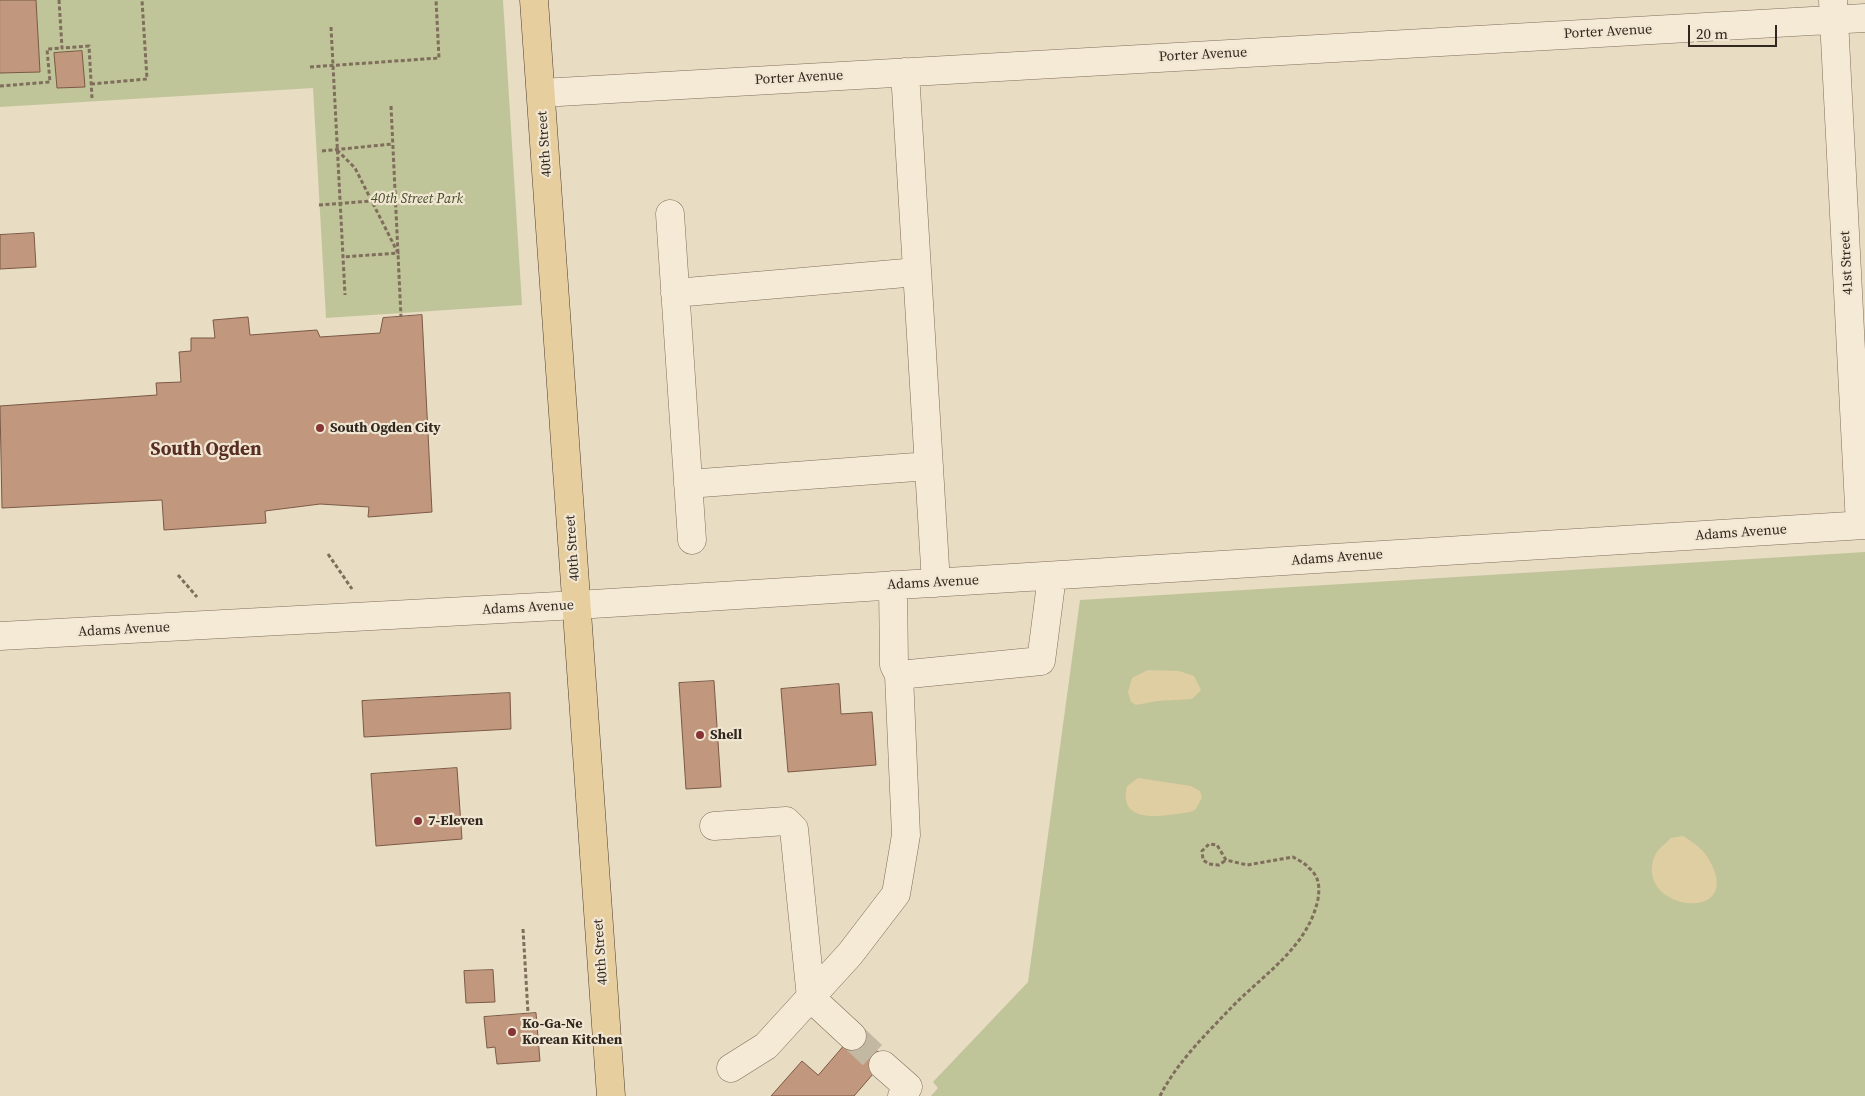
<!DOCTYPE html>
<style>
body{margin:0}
#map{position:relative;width:1865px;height:1096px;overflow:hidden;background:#e8dcc3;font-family:"Source Serif 4",serif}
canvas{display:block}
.scale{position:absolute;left:1688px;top:25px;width:89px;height:22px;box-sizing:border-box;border:2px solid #31271e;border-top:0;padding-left:6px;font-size:15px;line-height:18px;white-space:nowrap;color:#31271e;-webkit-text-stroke:4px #f0e6d2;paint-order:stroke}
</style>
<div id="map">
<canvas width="1865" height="1096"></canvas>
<div class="scale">20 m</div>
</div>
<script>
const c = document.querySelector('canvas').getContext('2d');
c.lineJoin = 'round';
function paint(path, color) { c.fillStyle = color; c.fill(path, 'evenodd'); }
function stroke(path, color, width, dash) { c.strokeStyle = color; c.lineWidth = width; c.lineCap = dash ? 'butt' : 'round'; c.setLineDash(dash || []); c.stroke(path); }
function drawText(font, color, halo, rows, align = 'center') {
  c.font = font + ' "Source Serif 4",serif'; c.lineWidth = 4.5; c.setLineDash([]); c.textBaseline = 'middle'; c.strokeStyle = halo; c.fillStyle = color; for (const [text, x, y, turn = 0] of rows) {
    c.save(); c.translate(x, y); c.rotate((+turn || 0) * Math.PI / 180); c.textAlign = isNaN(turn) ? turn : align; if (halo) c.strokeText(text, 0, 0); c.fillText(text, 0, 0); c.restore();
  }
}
const green = new Path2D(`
 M0 0H503L522 305 326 318 313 88 0 107Z
 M1865 552V1096H931L938 1088 933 1082 1028 982 1080 600Z`);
const sand = new Path2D(`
 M1148 670 1179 671 1194 676 1201 690 1192 699 1157 701 1136 705 1131 702 1128 692 1132 678Z
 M1138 778 1191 786 1200 791 1202 798 1195 810 1190 812C1167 815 1117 827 1127 786Z
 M1683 836C1700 846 1709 855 1715 873 1731 923 1633 907 1655 855 1658 849 1666 843 1671 838Z`);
const building = new Path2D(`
 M0 0H36L40 72 0 73Z
 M82 51 85 87 57 88 54 53Z
 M34 233 36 267 0 269V235Z
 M422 315 432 512 368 517 369 507 320 504 265 511 266 523 164 530 162 500 2 508 0 406 157 395 156 383 181 382 179 352 191 351V338H215L213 320 248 317 250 335 317 330 320 337 380 333 383 318Z
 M714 681 721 787 686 789 679 683Z
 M839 684 841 714 872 712 876 765 788 772 781 689Z
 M510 693 511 729 364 737 362 701Z
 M457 768 462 839 376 846 371 774Z
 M493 970 495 1002 466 1003 464 971Z
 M536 1013 540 1061 497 1064 495 1047 487 1048 484 1017Z
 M856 1032 886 1059 854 1096H771L802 1061 818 1075Z`);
const minorTunnel = new Path2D(`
 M852 1036 883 1065`);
const path = new Path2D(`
 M59 0 62 48 89 46 92 98
 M331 27 345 295
 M310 67 439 58 436 0
 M91 84 147 79 142 0
 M0 86 50 82 47 49 61 48
 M391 106 401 317
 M337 150 355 168 398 253 343 257
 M322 151 392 144
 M319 205 372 201
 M328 554 352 589
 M178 575 197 597
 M523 929 528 1013
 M1160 1096C1176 1064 1204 1036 1229 1010 1262 975 1308 948 1318 899 1320 887 1319 876 1309 868 1305 863 1298 860 1293 857L1247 865 1226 860 1217 845 1209 844 1202 851 1203 860 1209 864 1219 865 1226 860`);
const minor = new Path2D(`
 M1833 0 1860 525
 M905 72 936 583
 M541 93 1865 18
 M670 214 692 540
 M675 293 917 272
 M688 484 929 466
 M893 585 894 665 899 675 1041 661 1052 576
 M0 636 577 605 1865 525
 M714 826 786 821 794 829 811 998 852 1036
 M883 1065 908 1087 902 1096
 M731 1068 766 1046 850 954 896 894 906 835 899 675`);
const major = new Path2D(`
 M534 0 611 1096`);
const markers = [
 [320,428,5,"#873437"],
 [700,735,5,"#873437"],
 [418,821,5,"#873437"],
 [512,1032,5,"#873437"]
];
const streetNames = [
 ["Porter Avenue",1608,32,-3],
 ["Porter Avenue",1203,55,-3],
 ["Porter Avenue",799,78,-3],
 ["40th Street",545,144,-94],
 ["41st Street",1847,263,-93],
 ["Adams Avenue",1741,533,-4],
 ["40th Street",573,548,-94],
 ["Adams Avenue",1337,558,-4],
 ["Adams Avenue",933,583,-3],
 ["Adams Avenue",528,608,-3],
 ["Adams Avenue",124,630,-3],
 ["40th Street",601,952,-94]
];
const parkNames = [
 ["40th Street Park",417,199]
];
const poiNames = [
 ["South Ogden City",330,428],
 ["Shell",710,735],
 ["7-Eleven",428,821],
 ["Ko-Ga-Ne",522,1024],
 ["Korean Kitchen",522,1040]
];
const districtNames = [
 ["South Ogden",206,450]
];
paint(green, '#c0c499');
paint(sand, '#e0cea3');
paint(building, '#c1987e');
stroke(building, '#7b5945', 1);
stroke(minorTunnel, '#c3b8a2', 28, [28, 14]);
stroke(minor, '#7f6e5c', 29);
stroke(major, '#4e3d30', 29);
stroke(path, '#7f6e5c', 3, [4, 2.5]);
stroke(minor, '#f4ead5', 28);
stroke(major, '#e6ce9f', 28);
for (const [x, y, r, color] of markers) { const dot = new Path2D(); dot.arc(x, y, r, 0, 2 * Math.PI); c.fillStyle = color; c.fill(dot); stroke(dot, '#f0e6d2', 2); }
drawText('14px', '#31271e', '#f0e6d2', streetNames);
drawText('italic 14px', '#434b28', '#f0e6d2', parkNames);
drawText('bold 14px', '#31271e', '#f0e6d2', poiNames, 'left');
drawText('bold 19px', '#582d23', '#f0e6d2', districtNames);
</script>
